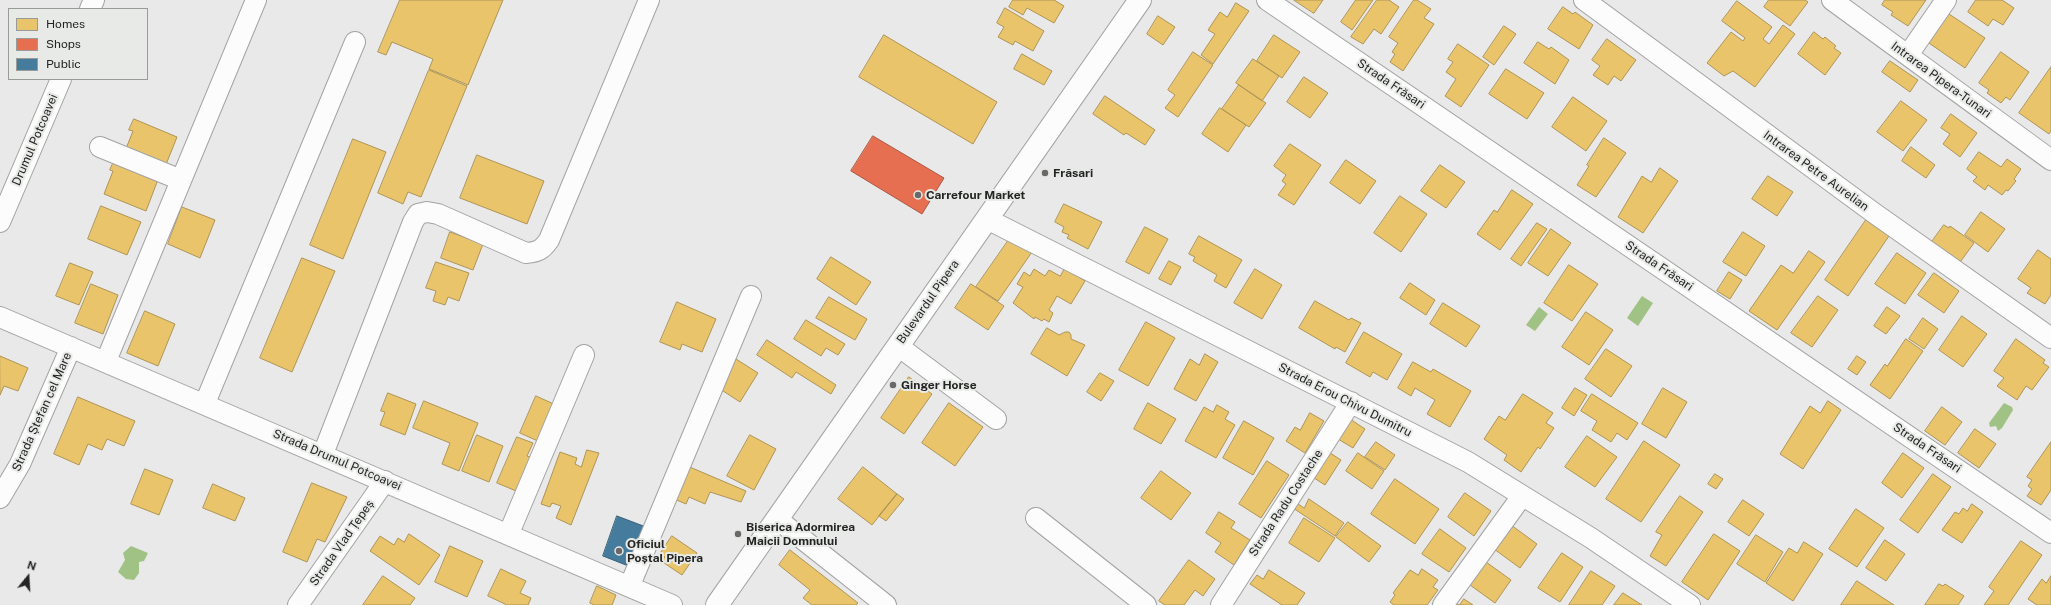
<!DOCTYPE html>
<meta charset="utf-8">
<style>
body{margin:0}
#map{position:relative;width:2051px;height:605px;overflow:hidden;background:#e8e9e8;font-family:"Public Sans",sans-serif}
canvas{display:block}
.legend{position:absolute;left:8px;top:8px;width:140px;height:72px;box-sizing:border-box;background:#e8eae7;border:1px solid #999b99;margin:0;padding:5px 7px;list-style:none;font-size:12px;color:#232423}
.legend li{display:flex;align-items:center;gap:8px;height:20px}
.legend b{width:20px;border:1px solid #999b99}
.north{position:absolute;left:8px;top:557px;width:40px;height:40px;-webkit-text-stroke:3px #e8eae7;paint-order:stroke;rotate:18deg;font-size:11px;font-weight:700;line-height:16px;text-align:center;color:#232423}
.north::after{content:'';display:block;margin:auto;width:14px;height:18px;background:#232423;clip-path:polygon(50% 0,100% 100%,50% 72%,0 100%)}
</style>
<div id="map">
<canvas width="2051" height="605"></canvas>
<ul class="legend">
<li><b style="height:11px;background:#e9c46a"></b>Homes</li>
<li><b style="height:11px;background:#e76f51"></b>Shops</li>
<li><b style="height:11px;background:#457b9d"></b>Public</li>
</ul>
<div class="north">N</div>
</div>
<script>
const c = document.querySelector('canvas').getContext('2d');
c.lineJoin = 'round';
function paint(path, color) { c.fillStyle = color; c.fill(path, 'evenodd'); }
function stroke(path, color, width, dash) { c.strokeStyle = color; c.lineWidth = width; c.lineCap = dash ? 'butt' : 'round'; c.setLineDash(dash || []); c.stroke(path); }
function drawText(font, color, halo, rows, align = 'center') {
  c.font = font + ' "Public Sans",sans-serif'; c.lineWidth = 4; c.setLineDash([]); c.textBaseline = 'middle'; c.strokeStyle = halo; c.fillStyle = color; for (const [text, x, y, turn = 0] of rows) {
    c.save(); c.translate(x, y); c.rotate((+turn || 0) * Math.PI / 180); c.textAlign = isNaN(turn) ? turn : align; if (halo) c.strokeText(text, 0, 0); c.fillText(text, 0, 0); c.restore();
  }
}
const water = new Path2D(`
 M1642 296 1653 303 1638 326 1627 318Z
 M1539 307 1548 314 1535 331 1526 325Z
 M2004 403 2012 407 2013 410 2002 428 1998 431 1996 426 1990 427 1989 423Z
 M131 546 148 553 144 561 139 562V573L134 580 126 579 118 572 125 560 123 553Z`);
const homes = new Path2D(`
 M400 0H503L468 85 429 69 433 59 392 42 386 55 378 52Z
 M1013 0H1054L1064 6 1054 23 1027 8 1023 15 1009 7Z
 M1294 0H1323L1314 13Z
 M1356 0H1373L1352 30 1341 22Z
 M1377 0H1389L1399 7 1381 34 1374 29 1363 44 1351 37Z
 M1414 0H1417L1431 9 1424 18 1434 24 1403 71 1390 62 1395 54 1392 52 1398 43 1389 37Z
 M1769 0H1805L1808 2 1790 26 1764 7Z
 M1885 0H1926L1908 26 1891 15 1893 12 1882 5Z
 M1976 0H2002L2014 8 2003 25 1993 19 1988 26 1968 12Z
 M1737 1 1772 27 1763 39 1769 44 1783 25 1795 34 1755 87 1733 71 1724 76 1707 63 1731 32 1743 41 1745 38 1722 21Z
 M1236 3 1249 11 1213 64 1201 55 1215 34 1208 30 1220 12 1227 17Z
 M1563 7 1573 14 1575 12 1593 25 1579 49 1548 29Z
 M1005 8 1044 31 1033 51 1015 41 1013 45 998 37 1004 27 997 23Z
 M1946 12 1985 38 1965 68 1926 41Z
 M1158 16 1175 27 1163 45 1147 34Z
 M1504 26 1516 34 1494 65 1483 57Z
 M1814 32 1823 39 1825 37 1836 46 1834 48 1841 53 1825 75 1798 54Z
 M884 35 997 102 973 144 859 77Z
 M1274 35 1300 52 1282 78 1257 61Z
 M1607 39 1636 60 1621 81 1614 76 1608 85 1593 75 1600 66 1592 60Z
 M1538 42 1549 49 1551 47 1569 60 1555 84 1524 63Z
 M1458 44 1489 65 1461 107 1445 96 1456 79 1446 72 1453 62 1448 59Z
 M1193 52 1213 65 1178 117 1165 108 1175 95 1168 90Z
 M2001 52 2029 72 2010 100 2006 97 2001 103 1987 93 1989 90 1979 83Z
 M1022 54 1052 71 1044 85 1014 69Z
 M1253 59 1279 76 1262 101 1236 83Z
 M1890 61 1918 80 1910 92 1882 72Z
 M2051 67V131L2049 134 2019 113Z
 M1506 69 1544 93 1527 119 1489 94Z
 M429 70 467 86 421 197 408 192 403 204 378 193Z
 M1304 77 1328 93 1310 118 1287 102Z
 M1239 85 1266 103 1249 127 1222 109Z
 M1105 96 1155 130 1145 145 1126 133 1124 135 1093 114Z
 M1573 97 1607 121 1586 151 1552 127Z
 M1901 101 1927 120 1903 151 1877 132Z
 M1220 108 1246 125 1228 152 1202 134Z
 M1951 114 1977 133 1960 157 1943 144 1950 134 1941 128Z
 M134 119 177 137 165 167 125 151 133 131 129 130Z
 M1604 138 1626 153 1596 197 1577 185 1589 166 1587 165Z
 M353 139 386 152 343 259 310 245Z
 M1290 144 1321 165 1294 205 1278 195 1286 184 1282 181 1286 175 1274 166Z
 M1911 147 1935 165 1926 178 1902 161Z
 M1979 152 2001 167 2007 159 2021 169 2014 179 2016 181 2008 191 2006 190 2002 195 1988 185 1985 190 1973 181 1977 177 1967 169Z
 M477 155 544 181 527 224 460 198Z
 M115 159 159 177 146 211 104 194 113 171 110 170Z
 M1346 160 1376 181 1360 204 1330 183Z
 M1440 165 1465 182 1446 208 1421 191Z
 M1660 168 1678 181 1643 233 1618 217 1642 176 1651 182Z
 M1768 176 1793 192 1777 216 1752 199Z
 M1512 190 1533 204 1500 250 1477 234 1494 210 1497 212Z
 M1400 196 1427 214 1401 252 1374 233Z
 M1064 204 1102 222 1088 249 1067 238 1069 235 1062 232 1064 227 1055 222Z
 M101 206 141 222 127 255 88 239Z
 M182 207 215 220 200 258 168 244Z
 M1981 212 2005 229 1988 252 1965 235Z
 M1866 220 1889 236 1848 296 1825 280Z
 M1537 223 1547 229 1521 266 1511 259Z
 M1944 225 1949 228 1950 226 1974 243 1958 265 1931 243Z
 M1145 227 1168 239 1149 274 1126 262Z
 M1551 229 1571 243 1548 276 1528 263Z
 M450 232 483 244 473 270 441 258Z
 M1743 232 1765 246 1746 276 1723 262Z
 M1199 236 1242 260 1226 288 1214 281 1217 275 1193 261 1195 257 1189 254Z
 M1008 241 1032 252 998 301 976 287Z
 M2038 250 2051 259V295L2045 304 2027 293 2031 288 2018 279Z
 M1809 251 1825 262 1777 330 1749 311 1781 265 1793 273Z
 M1897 253 1926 273 1905 304 1875 284Z
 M831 257 871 282 856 305 817 279Z
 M302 258 335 271 292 372 260 358Z
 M1169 261 1181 267 1171 285 1159 279Z
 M436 262 469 273 459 301 448 297 445 305 433 301 436 291 426 288Z
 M70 263 93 272 79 305 56 296Z
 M1569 265 1598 284 1572 321 1544 303Z
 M1065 268 1085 281 1071 304 1057 296 1049 310 1053 313 1049 322 1044 319 1042 321 1035 317 1034 319 1013 303 1023 287 1017 284 1024 272 1030 276 1034 269 1045 276 1049 270 1060 276Z
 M1255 269 1282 285 1262 319 1234 303Z
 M1729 272 1742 280 1730 299 1717 291Z
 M1934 273 1959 291 1944 313 1918 295Z
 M1410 283 1435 300 1426 315 1400 298Z
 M91 284 118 295 103 334 75 323Z
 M971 284 1004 306 988 330 955 308Z
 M1818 296 1838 310 1812 347 1791 333Z
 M829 297 867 319 855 340 816 318Z
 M1315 301 1349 320 1351 318 1361 323 1345 352 1336 347 1335 349 1299 328Z
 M677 302 716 319 702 352 682 344 680 350 660 342Z
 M1443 303 1480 326 1466 347 1430 324Z
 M1887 307 1900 316 1886 334 1874 326Z
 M145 311 175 324 158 366 127 353Z
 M1586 312 1613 330 1589 365 1562 347Z
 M1962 316 1987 334 1963 367 1939 350Z
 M1923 318 1938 329 1924 349 1909 339Z
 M806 320 845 344 838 355 826 348 821 356 794 339Z
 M1146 322 1175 338 1148 386 1119 370Z
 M1047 328 1059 335 1065 332H1069L1071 335V339L1085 345 1067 376 1031 354Z
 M1364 332 1402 354 1387 380 1373 372 1370 377 1346 363Z
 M1906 339 1923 351 1890 399 1870 385 1885 364 1887 366Z
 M2016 339 2045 360 2043 363 2049 367 2032 390 2026 386 2017 400 1997 386 2004 378 1994 371Z
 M767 340 836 385 831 394 796 372 792 378 757 355Z
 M1606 349 1632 366 1611 397 1585 379Z
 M1205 354 1218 362 1196 401 1174 389 1190 359 1199 365Z
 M0 356 28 368 18 391 4 386 0 395Z
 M1857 356 1866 362 1857 375 1848 369Z
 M736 359 758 373 740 402 717 387Z
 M1413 362 1431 372 1433 369 1471 391 1450 427 1427 414 1435 400 1415 388 1411 396 1398 388Z
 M1100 373 1114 381 1101 401 1087 392Z
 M909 377 932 394 904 434 881 418Z
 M1575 388 1587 395 1574 416 1562 408Z
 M1663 388 1687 402 1666 438 1642 424Z
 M388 393 416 404 405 435 380 425 385 412 381 411Z
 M1523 394 1553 413 1546 423 1554 428 1540 449 1538 447 1521 472 1504 460 1507 455 1484 439 1499 416 1505 420Z
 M1592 394 1638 423 1627 440 1617 433 1611 442 1592 430 1597 421 1581 411Z
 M536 396 556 405 540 442 520 433Z
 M78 397 135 421 124 446 107 439 102 450 88 444 79 465 54 454Z
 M424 401 478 423 459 471 442 464 450 443 413 428Z
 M1828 401 1841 410 1803 469 1780 454 1810 406 1820 413Z
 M949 403 983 427 955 466 922 443Z
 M1148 403 1176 419 1161 444 1134 429Z
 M1217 405 1229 412 1225 419 1235 425 1216 458 1185 441 1204 407 1213 412Z
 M1942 407 1962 422 1945 445 1925 431Z
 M1310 413 1324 421 1305 453 1286 441 1295 427 1300 430Z
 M1350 419 1365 429 1353 448 1338 439Z
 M1244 421 1274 438 1253 475 1223 458Z
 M1975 429 1996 444 1979 468 1958 453Z
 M477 435 503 446 489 482 462 471Z
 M750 435 776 449 754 490 727 476Z
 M1587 436 1617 457 1595 487 1565 467Z
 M517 437 533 443 527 456 535 459 521 493 497 483Z
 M1644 441 1680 465 1641 522 1606 499Z
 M1376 442 1395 455 1385 470 1365 457Z
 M2051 442V490L2041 505 2027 496 2032 489 2028 486 2032 480 2027 477Z
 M587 450 599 453 571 525 556 518 561 506 552 503 550 507 541 504 560 452 577 458 575 464 581 467Z
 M1327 451 1341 460 1325 485 1311 476Z
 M1358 453 1384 471 1372 489 1346 471Z
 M1903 453 1924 468 1902 498 1882 483Z
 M1267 461 1289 475 1261 518 1239 504Z
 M685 465 746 491 741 502 710 492 705 504 689 497 686 504 672 498Z
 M863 467 897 494 872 525 838 499Z
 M145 469 173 480 159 515 131 504Z
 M1161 471 1191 493 1171 520 1141 498Z
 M1715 474 1723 479 1716 489 1708 484Z
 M1933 474 1951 487 1918 533 1900 520Z
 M1395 479 1439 509 1415 544 1371 514Z
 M312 483 347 497 325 542 317 539 307 562 283 552Z
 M213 484 245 498 235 521 203 508Z
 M1465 493 1491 511 1474 536 1448 517Z
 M897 494 904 499 886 521 879 516Z
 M1680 496 1703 512 1666 566 1650 556 1662 535 1656 532Z
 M1309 499 1344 523 1335 536 1290 506 1294 501 1304 508Z
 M1743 500 1764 514 1749 536 1728 522Z
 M1972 504 1983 512 1962 543 1942 530 1955 512 1959 514 1963 508 1967 511Z
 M1856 509 1884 528 1857 567 1829 549Z
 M1219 512 1235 522 1231 528 1250 540 1234 565 1215 552 1221 543 1206 533Z
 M1304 518 1335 538 1319 562 1289 543Z
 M1348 522 1381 546 1369 562 1336 537Z
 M1511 525 1537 544 1520 568 1494 549Z
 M1440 529 1466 548 1449 572 1422 554Z
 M409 534 440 555 419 585 370 551 380 536 394 545 398 538 404 542Z
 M1714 534 1740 551 1708 600 1682 582Z
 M1756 535 1783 552 1765 582 1737 564Z
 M672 536 697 553 682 575 661 561 665 557 660 554Z
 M1885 540 1905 554 1886 581 1866 568Z
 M2021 541 2042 555 2008 605H1984L1994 591 1989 587Z
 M1804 542 1823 554 1793 601 1766 583 1789 548 1797 553Z
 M450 546 483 561 467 597 435 582Z
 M790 550 858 603 856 605H812L803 598 810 590 779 565Z
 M1562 553 1583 567 1560 602 1538 588Z
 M1189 560 1215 579 1203 596 1195 590 1184 605H1165L1159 601Z
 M1486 562 1511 580 1495 603 1470 585Z
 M501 569 526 581 520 593 531 598 528 605H507L488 596Z
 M1422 569 1438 580 1433 587 1438 590 1427 605H1394L1390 602 1395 595 1393 593 1410 570 1418 575Z
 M1269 570 1305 593 1297 605H1282L1250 584 1257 575 1263 579Z
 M1591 571 1615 586 1602 605H1569Z
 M383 576 415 598 410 605H363Z
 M2051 576V605H2037L2028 599 2042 579 2046 583Z
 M1857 581 1894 605H1841Z
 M1939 584 1943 586 1945 584 1964 596 1958 605H1925Z
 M597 586 616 595 612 605H594L590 603Z
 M1623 593 1642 605H1614Z
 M1464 599 1473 605H1455L1456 603 1459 605Z`);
const shops = new Path2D(`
 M873 136 944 178 922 214 851 171Z`);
const public = new Path2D(`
 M617 516 646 527 631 567 603 556Z`);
const minor = new Path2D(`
 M1267 0 2051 533
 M1584 0 1874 213 2051 338
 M1832 0 2051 160
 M90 9 94 0
 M1908 55 1946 0
 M100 147 181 180
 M987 219 1468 462 1591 538 1690 605
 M0 222 61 79
 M0 317 672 605
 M898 346 996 419
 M106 361 256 0
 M205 403 355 42
 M323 454 413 222 418 214 427 212 438 214 526 253C538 252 542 250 549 240L649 0
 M0 498 20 464 71 347
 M1036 518 1146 605
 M777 519 886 605
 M509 533 584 355
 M630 585 751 296
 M298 605 385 481
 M1221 605 1351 402
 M1443 605 1522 496`);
const major = new Path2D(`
 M717 605 1140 0`);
const markers = [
 [1045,173,4,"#686968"],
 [918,195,4,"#686968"],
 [893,385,4,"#686968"],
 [738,534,4,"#686968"],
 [619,551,4,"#686968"]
];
const streetNames = [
 ["Intrarea Pipera-Tunari",1941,80,36],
 ["Strada Frăsari",1391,84,34],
 ["Drumul Potcoavei",35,140,-67],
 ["Intrarea Petre Aurelian",1816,171,36],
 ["Strada Frăsari",1659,266,34],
 ["Bulevardul Pipera",928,302,-55],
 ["Strada Erou Chivu Dumitru",1345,400,27],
 ["Strada Ștefan cel Mare",42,412,-66],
 ["Strada Frăsari",1927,448,34],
 ["Strada Drumul Potcoavei",337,460,23],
 ["Strada Radu Costache",1286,503,-57],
 ["Strada Vlad Țepeș",342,543,-55]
];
const poiNames = [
 ["Frăsari",1053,173],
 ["Carrefour Market",926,195],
 ["Ginger Horse",901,385],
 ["Biserica Adormirea",746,527],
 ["Maicii Domnului",746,541],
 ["Oficiul",627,544],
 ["Poștal Pipera",627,558]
];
paint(water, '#a1c285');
paint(homes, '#e9c46a');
stroke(homes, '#ae9455', 1);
paint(shops, '#e76f51');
stroke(shops, '#ac5843', 1);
paint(public, '#457b9d');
stroke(public, '#3b6178', 1);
stroke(minor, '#a2a3a2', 22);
stroke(major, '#a2a3a2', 24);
stroke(minor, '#fcfcfc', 20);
stroke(major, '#fcfcfc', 22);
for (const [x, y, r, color] of markers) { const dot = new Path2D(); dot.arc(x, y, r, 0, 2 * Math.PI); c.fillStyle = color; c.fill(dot); stroke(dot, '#e8eae7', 1.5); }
drawText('12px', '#232423', '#e8eae7', streetNames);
drawText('bold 12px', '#232423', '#e8eae7', poiNames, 'left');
</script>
